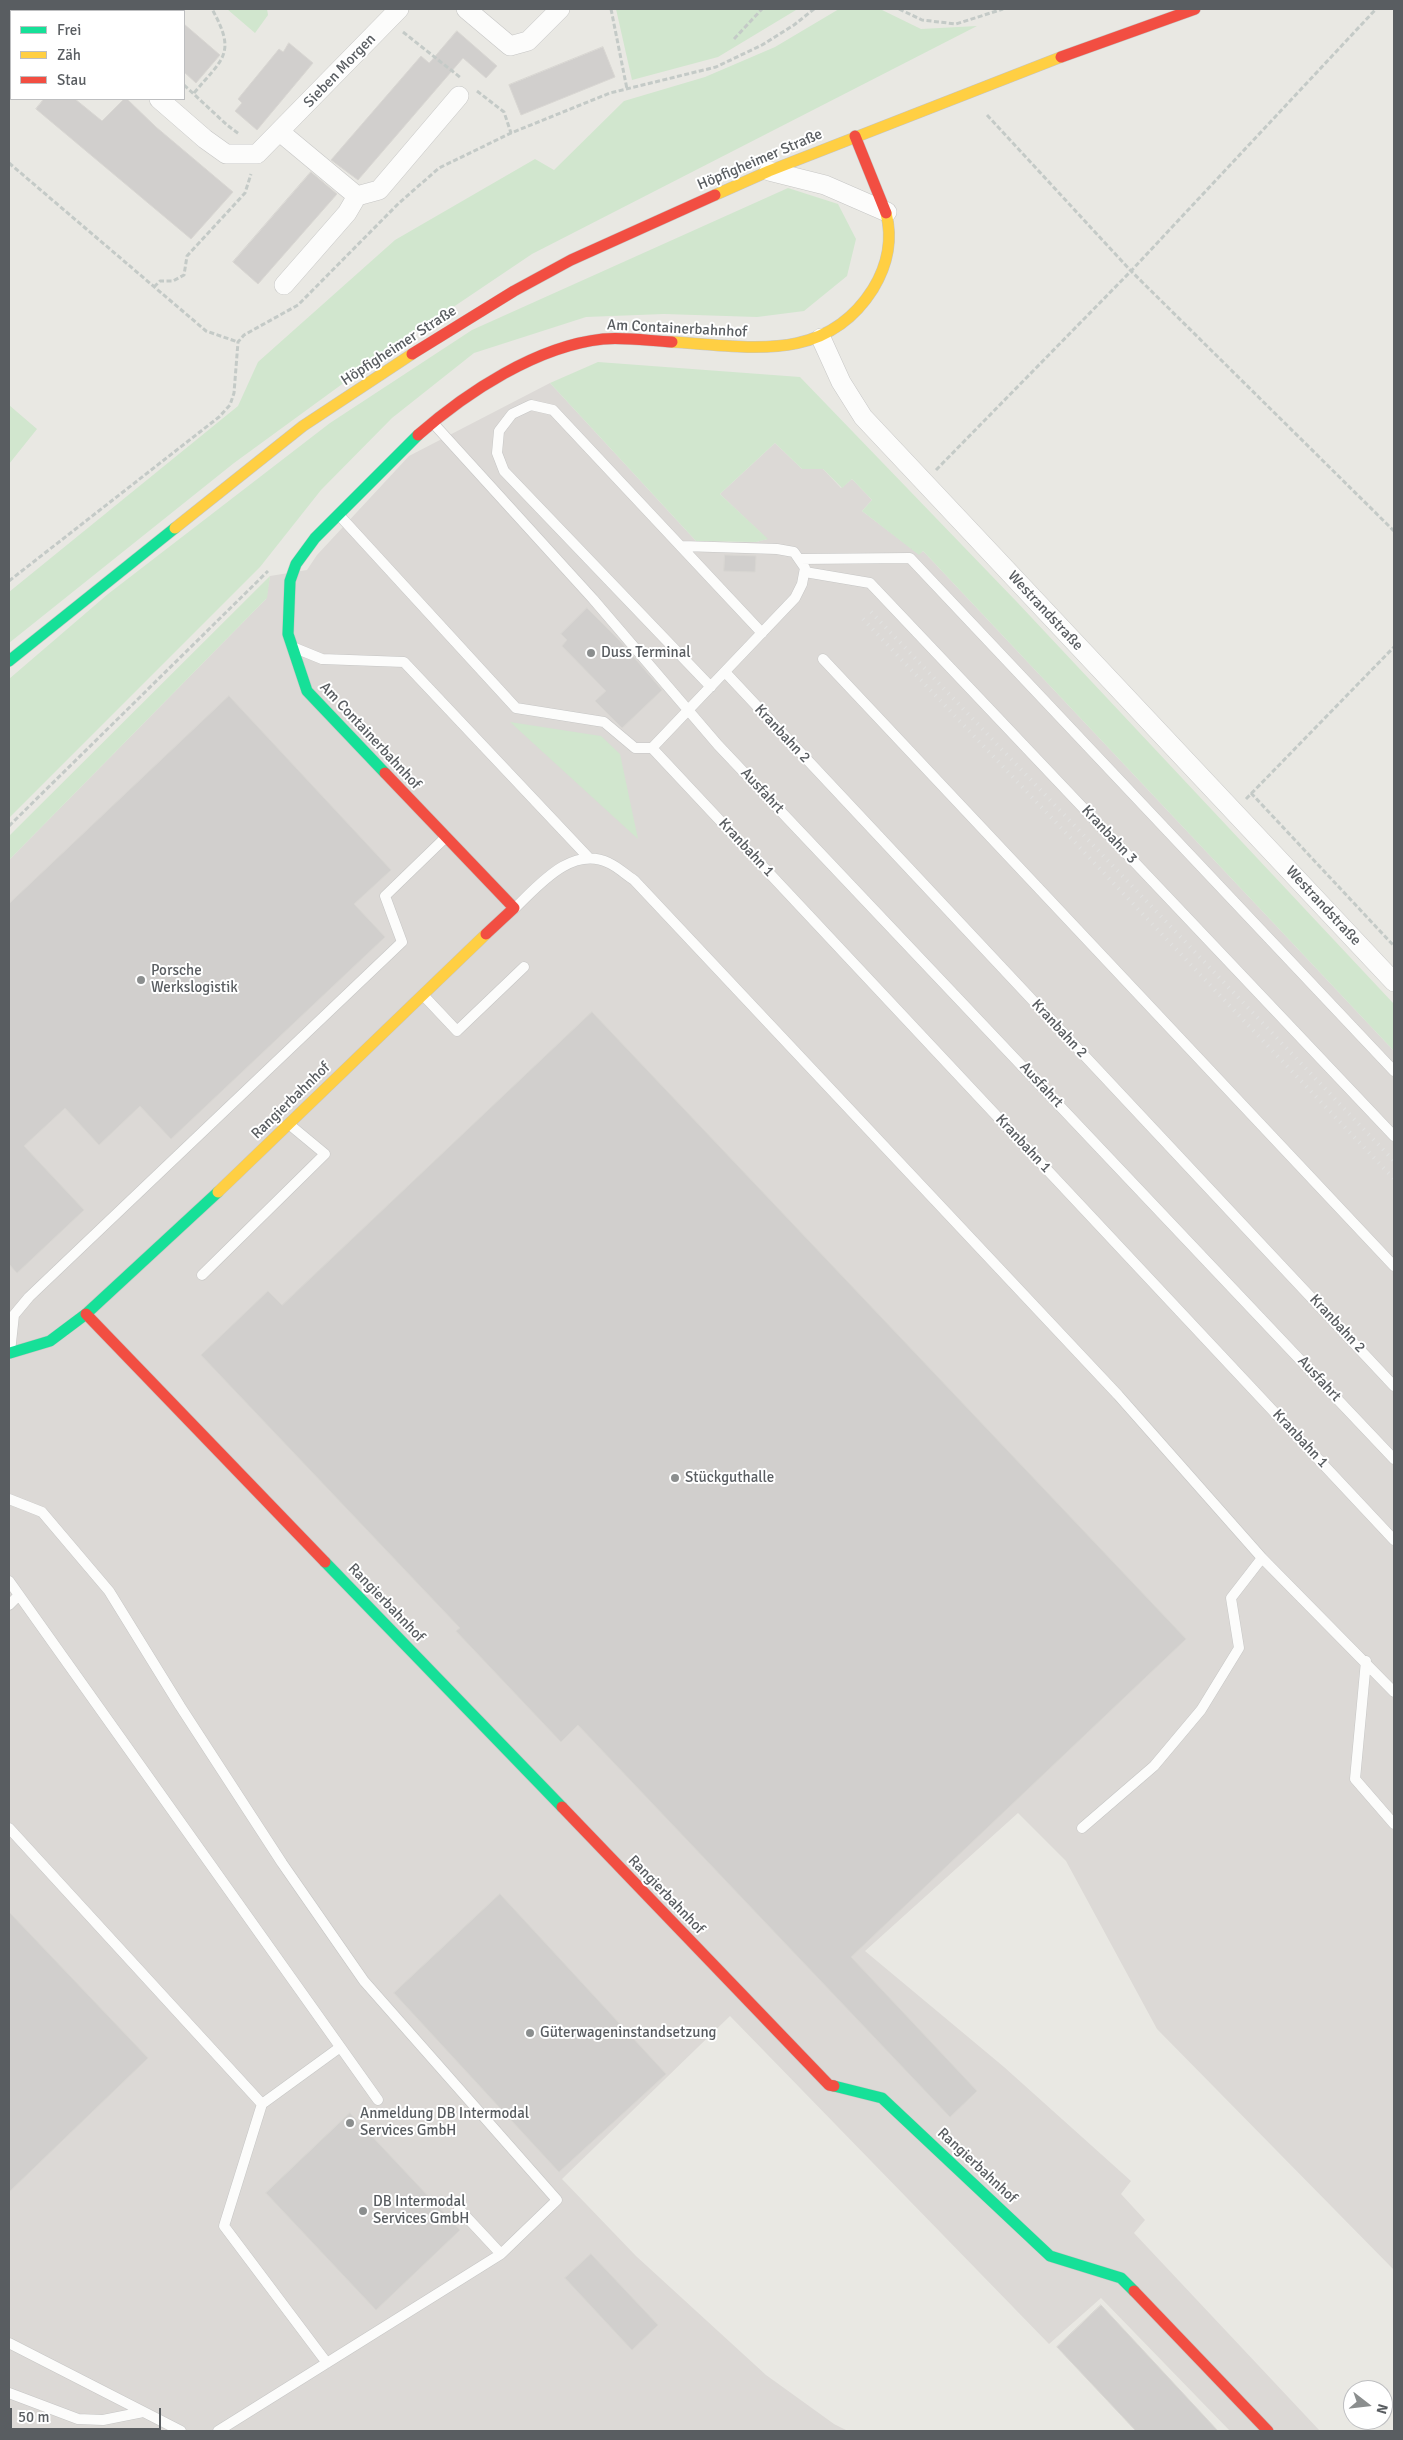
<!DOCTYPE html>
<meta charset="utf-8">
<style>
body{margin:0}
#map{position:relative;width:1403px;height:2440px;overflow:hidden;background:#e9e8e3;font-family:Signika,sans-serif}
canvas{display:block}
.frame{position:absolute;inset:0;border:10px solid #595d61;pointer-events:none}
.legend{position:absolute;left:10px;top:10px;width:175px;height:90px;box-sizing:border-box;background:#fff;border:1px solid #bdbec0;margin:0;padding:6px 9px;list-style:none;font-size:15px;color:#595d61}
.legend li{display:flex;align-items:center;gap:10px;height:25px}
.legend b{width:25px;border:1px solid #bdbec0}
.north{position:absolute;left:1343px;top:2380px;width:50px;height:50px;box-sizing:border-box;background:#fff;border:1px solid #bdbec0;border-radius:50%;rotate:106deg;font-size:14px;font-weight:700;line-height:20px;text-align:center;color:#595d61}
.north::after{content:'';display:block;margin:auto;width:18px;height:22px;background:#8b8e8e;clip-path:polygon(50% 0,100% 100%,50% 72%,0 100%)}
.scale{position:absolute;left:10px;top:2408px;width:151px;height:22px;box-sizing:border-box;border:2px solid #595d61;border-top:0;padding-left:6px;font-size:15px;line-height:18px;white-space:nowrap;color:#595d61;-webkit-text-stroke:4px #fff;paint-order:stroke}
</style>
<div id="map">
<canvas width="1403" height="2440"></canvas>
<div class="frame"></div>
<ul class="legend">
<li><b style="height:6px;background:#16e098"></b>Frei</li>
<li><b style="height:6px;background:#ffcf43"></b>Zäh</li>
<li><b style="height:6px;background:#f24e42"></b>Stau</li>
</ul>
<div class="north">N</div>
<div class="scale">50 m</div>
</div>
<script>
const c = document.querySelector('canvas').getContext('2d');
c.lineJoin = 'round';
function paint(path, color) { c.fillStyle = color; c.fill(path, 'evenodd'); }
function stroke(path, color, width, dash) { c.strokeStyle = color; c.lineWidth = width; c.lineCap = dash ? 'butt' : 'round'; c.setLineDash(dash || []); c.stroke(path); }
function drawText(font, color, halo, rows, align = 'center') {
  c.font = font + ' Signika,sans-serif'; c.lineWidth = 4; c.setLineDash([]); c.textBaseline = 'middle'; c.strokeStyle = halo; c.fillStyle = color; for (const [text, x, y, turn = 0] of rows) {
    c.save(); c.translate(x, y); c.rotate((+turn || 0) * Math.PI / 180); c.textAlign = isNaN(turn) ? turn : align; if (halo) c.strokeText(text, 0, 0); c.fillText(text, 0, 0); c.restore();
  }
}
const industrial = new Path2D(`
 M550 383 696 541 756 542 767 539 720 494 775 443 802 469H823L841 488 852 479 872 500 862 511 919 554 923 551 1394 1051V2270L1157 2029 1066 1861 1018 1813 865 1951 1004 2067 1131 2181 1121 2194 1145 2220 1134 2233 1320 2431H1230L1101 2298 1049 2344 730 2016 562 2179 636 2256 766 2375 834 2424 848 2431H9V860L266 599 270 576 307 570 317 555 409 456Z`);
const green = new Path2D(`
 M227 9H267L268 15 255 33Z
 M616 9H795L796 10 718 57 632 80Z
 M839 9H880L921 29 977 26 532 254 382 355 234 463 9 643V592L238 406 258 362 395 240 535 159 554 170 624 101 705 77 775 47Z
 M788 188 838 204 856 239 847 276 804 311 757 317 664 314 586 317 474 353 392 418 321 490 260 567 9 818V679L108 594 330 423 472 330Z
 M598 362 800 377 1016 601 1394 1004V1051L923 551 919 555 862 511 872 500 852 479 842 488 823 469H802L775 443 720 494 768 539 756 542 696 541 550 383Z
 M9 405 37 429 9 464Z
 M270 576 267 598 9 860V836Z
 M510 722 601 736 620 754 638 839Z`);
const building = new Path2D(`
 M184 24 220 55 196 83 184 72Z
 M457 31 497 66 486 78 463 58 358 180 331 160 421 56 429 63Z
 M289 43 313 63 257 130 235 111 242 103 238 99 279 49 283 52Z
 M603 47 615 77 521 115 509 85Z
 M44 99H75L102 121 124 99H127L156 127 233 192 191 239 36 109Z
 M311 172 337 194 258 284 233 262Z
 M725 555 756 556 755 572 724 571Z
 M587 608 619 640 662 690 622 728 595 701 606 691 562 646 567 640 561 634Z
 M229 696 391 870 354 904 385 937 171 1139 140 1106 99 1145 65 1108 24 1146 84 1210 17 1273 9 1264V904Z
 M592 1012 1186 1639 851 1957 977 2091 950 2117 578 1725 561 1742 456 1631 460 1628 201 1355 268 1291 282 1305Z
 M500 1894 666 2074 559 2172 394 1993Z
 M9 1912 148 2058 9 2192Z
 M350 2113 460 2230 376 2310 266 2193Z
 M591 2254 658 2325 632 2350 565 2278Z
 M1101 2305 1218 2431H1136L1057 2347Z`);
const path = new Path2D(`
 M94 9 97 11
 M611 9 627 89
 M899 9 922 20 956 24 1003 9
 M403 32 461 78
 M734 39 762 9
 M184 85 227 125 239 134
 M477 91 504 112 511 133
 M194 93C223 58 237 54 212 9
 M987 115 1131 271 1394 531
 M9 163 206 331 238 342
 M154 287 160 281H173L184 275 187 256 245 193 251 174
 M936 470 1131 271 1376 9
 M9 581 219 417 230 405 234 393 238 342 244 335 298 305 399 203 439 168 511 133 610 93 716 67 762 45 794 25 814 9
 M1251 793 1394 946
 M1246 799 1394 647
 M9 826 268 571`);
const lane = new Path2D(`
 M433 423 593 599 718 745 1394 1459
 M339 515 516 708 604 722 635 748H652L795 598 802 584 805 568 794 552 777 549 682 546
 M799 559 910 558 1394 1071
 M805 572 870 583 1394 1136
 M295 648 322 659 404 662 588 857
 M823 659 1394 1266
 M725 672 1394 1386
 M711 687 504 471 497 453 499 431 512 414 531 405 553 410 762 633
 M652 748 1394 1540
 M515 908C539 885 572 845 609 863 618 867 626 875 634 880L1118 1395 1262 1558 1394 1692
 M424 996 457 1031 524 967
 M202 1275 325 1154 290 1125
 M10 1352 14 1315 29 1297 402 942 385 896 446 837
 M9 1499 42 1512 109 1591 180 1706 282 1863 364 1981 557 2200 501 2254
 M9 1581 378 2100
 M9 1605 19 1595
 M1366 1661 1355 1779 1394 1824
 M9 1828 262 2104 339 2048
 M1082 1828 1154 1766 1201 1710 1239 1648 1231 1598 1262 1558
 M262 2104 224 2226 327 2363
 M9 2343 181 2431
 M9 2393 78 2419 103 2420 143 2412
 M218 2431 501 2254 459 2209`);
const street = new Path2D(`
 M65 9 66 11
 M466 9 510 46 528 41 560 9
 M159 99 205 139 226 154H257L399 9
 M280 132 357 196
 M769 171 825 185 887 212
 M284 285 347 213 357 196 379 190 459 96
 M821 338 841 382 863 417 1394 982`);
const fast = new Path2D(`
 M9 661 175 528
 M385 773 307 691 288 634 290 581 296 564 315 538 418 435
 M10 1353 50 1341 86 1314 218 1192
 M325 1562 562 1807
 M834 2086 882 2098 1050 2256 1121 2278 1134 2291`);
const slow = new Path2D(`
 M715 195 769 171 1061 57
 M672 342C748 346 825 365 873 289 887 266 893 240 886 213
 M175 528 303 426 412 354
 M218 1192 486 934`);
const jam = new Path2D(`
 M1061 57 1195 9
 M855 136 886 213
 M412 354 514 291 571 260 715 195
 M418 435C467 392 537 346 603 339 626 337 650 341 672 342
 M385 773 514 908 486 934
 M86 1314 325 1562
 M562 1807 829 2085 834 2086
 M1134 2291 1268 2431`);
const rail = new Path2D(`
 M871 612 1394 1161
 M863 619 1394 1179`);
const markers = [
 [591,653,5,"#8b8e8e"],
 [141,980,5,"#8b8e8e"],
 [675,1478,5,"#8b8e8e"],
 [530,2033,5,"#8b8e8e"],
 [350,2123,5,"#8b8e8e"],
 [363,2211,5,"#8b8e8e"]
];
const streetNames = [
 ["Sieben Morgen",340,71,-46],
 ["Höpfigheimer Straße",760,160,-23],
 ["Am Containerbahnhof",677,329,3],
 ["Höpfigheimer Straße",399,346,-33],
 ["Westrandstraße",1045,611,47],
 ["Kranbahn 2",782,734,47],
 ["Am Containerbahnhof",370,736,47],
 ["Ausfahrt",762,791,47],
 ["Kranbahn 3",1109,835,47],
 ["Kranbahn 1",746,848,47],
 ["Westrandstraße",1323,906,47],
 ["Kranbahn 2",1059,1029,47],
 ["Ausfahrt",1041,1085,47],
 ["Rangierbahnhof",291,1101,-44],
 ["Kranbahn 1",1023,1144,47],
 ["Kranbahn 2",1337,1324,47],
 ["Ausfahrt",1319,1379,47],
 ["Kranbahn 1",1300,1439,47],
 ["Rangierbahnhof",386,1603,46],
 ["Rangierbahnhof",666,1895,46],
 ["Rangierbahnhof",977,2166,43]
];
const poiNames = [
 ["Duss Terminal",601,653],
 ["Porsche",151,971],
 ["Werkslogistik",151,988],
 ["Stückguthalle",685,1478],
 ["Güterwageninstandsetzung",540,2033],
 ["Anmeldung DB Intermodal",360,2114],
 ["Services GmbH",360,2131],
 ["DB Intermodal",373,2202],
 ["Services GmbH",373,2219]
];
paint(industrial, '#dcd9d6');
paint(green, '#d1e6ce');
paint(building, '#d1cfcd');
stroke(building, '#d8d6d2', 1);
stroke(lane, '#c6c6c5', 11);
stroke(street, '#c6c6c5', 20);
stroke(fast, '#c5c5c3', 12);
stroke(slow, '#c5c5c3', 12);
stroke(jam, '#c5c5c3', 12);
stroke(path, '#c4cac7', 3, [5, 2.5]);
stroke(lane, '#fcfcfb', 10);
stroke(street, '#fcfcfb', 19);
stroke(fast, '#16e098', 11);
stroke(slow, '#ffcf43', 11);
stroke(jam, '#f24e42', 11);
stroke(rail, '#e1e2e1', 4, [1, 6]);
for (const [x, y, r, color] of markers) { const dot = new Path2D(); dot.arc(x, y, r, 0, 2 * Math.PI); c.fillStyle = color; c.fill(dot); stroke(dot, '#fff', 2); }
drawText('15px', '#595d61', '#fff', streetNames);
drawText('15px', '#595d61', '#fff', poiNames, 'left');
</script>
